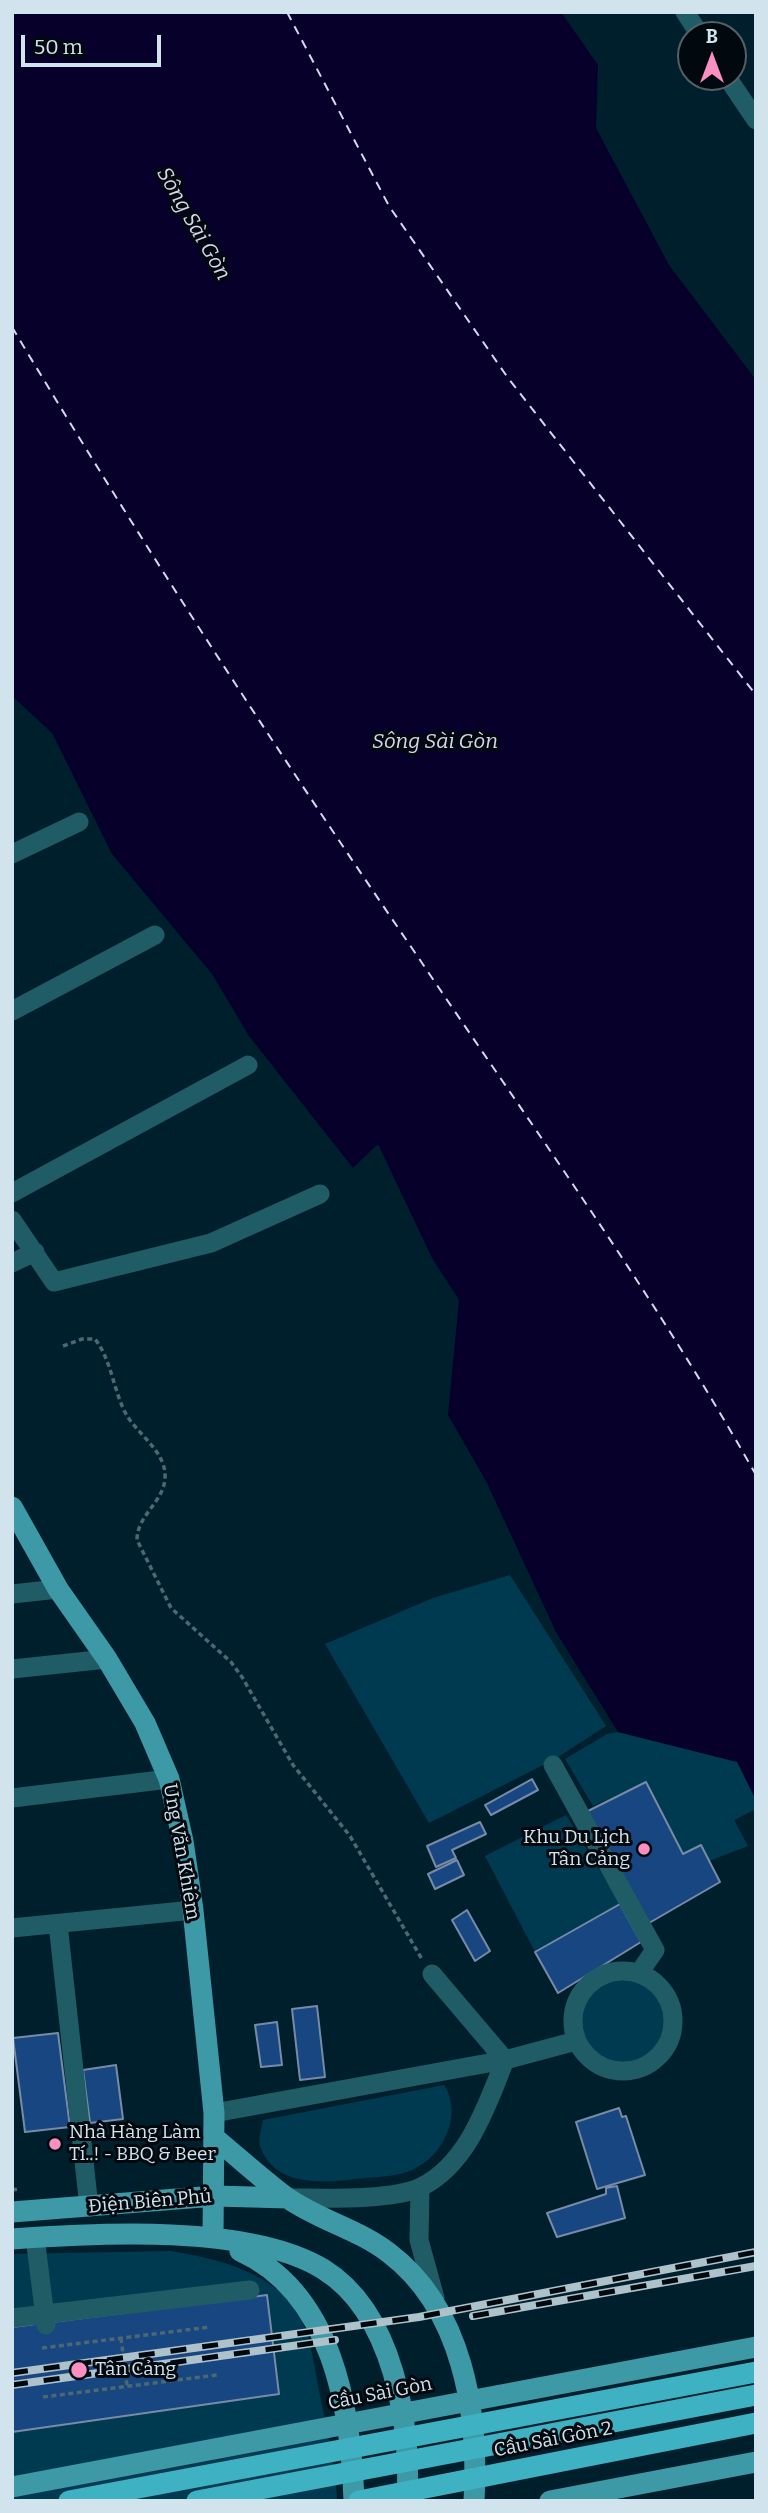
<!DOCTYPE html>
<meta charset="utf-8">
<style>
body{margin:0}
#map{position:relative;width:768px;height:2513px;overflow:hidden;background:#001f2d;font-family:Bitter,serif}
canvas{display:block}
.frame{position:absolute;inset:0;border:14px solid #d1e3ec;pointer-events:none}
.north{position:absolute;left:677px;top:21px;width:70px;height:70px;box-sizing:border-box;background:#01080e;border:2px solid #546067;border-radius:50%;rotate:0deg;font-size:19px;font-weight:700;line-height:28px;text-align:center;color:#d1e3ec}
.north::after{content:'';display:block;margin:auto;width:24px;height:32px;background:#fc8fc2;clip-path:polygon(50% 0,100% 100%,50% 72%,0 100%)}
.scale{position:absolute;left:21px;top:35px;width:140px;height:32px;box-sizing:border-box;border:4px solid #d1e3ec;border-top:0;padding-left:9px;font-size:21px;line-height:24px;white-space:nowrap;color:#d1e3ec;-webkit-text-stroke:5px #01080e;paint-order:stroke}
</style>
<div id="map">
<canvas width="768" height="2513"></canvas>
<div class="frame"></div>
<div class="north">B</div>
<div class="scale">50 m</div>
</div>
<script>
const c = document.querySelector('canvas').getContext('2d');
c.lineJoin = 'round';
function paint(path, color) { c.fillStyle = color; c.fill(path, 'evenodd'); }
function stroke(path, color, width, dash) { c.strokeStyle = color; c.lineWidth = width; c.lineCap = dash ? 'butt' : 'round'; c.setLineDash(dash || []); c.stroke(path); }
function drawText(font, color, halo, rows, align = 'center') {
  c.font = font + ' Bitter,serif'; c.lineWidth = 6; c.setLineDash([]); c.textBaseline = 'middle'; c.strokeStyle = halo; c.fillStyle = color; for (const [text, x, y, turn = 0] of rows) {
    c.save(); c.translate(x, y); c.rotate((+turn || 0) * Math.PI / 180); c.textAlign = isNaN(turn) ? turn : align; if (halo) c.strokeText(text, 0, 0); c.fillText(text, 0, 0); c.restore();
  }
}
const green = new Path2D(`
 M510 1575 606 1726 555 1759 429 1823 325 1644 433 1598Z
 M618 1732 738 1762 756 1800V1809L734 1820 748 1846 709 1861 701 1845 683 1854 646 1782 593 1806 565 1759 607 1734Z
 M566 1815 620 1904 535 1952 485 1856Z
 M578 2021a45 45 0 1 1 90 0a45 45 0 1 1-90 0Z
 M444 2085C463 2114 444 2156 412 2170 398 2176 380 2177 365 2178 329 2182 275 2190 260 2146 258 2139 262 2127 263 2120Z
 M170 2251C219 2259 278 2272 302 2321 313 2345 315 2374 321 2400 327 2433 336 2467 337 2501H12V2254Z`);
const water = new Path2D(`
 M12 12H561L598 65 596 128 669 265 756 380V1800L737 1762 618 1732 556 1632 486 1481 448 1415 459 1300 432 1258 378 1144 353 1168 249 1036 212 974 112 854 52 733 12 696Z`);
const ferry = new Path2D(`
 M287 12 389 206 508 378 756 695
 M12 327C140 541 277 751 418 957 533 1128 655 1296 756 1475`);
const building = new Path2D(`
 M532 1779 538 1790 491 1815 485 1805Z
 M646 1782 683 1854 701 1845 720 1882 649 1923 586 1812Z
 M480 1822 486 1834 452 1850 456 1858 436 1867 427 1846Z
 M457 1860 464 1875 435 1889 428 1874Z
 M620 1904 641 1942 558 1993 535 1952Z
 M467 1910 490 1951 475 1961 452 1920Z
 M317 2006 325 2077 300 2080 292 2009Z
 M277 2022 282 2065 261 2067 255 2025Z
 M58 2033 70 2127 25 2132 13 2038Z
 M116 2065 123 2119 90 2123 83 2070Z
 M619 2108 622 2117 626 2116 645 2175 597 2189 576 2122Z
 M617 2186 625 2218 557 2237 547 2213 606 2194V2188Z
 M267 2295 279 2394 12 2432V2327Z`);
const path = new Path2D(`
 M63 1346 82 1339H95C112 1361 113 1390 126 1414 137 1434 167 1452 165 1478 164 1502 137 1515 137 1540L171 1608 231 1662 242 1677 293 1765 350 1836 423 1961
 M12 2190 19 2189
 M121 2338 127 2386
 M42 2348 210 2327
 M43 2397 217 2375`);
const minor = new Path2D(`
 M685 12 700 35
 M727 77 756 120
 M12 854 79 822
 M12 1011 155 935
 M12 1193 248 1065
 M12 1220 54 1282 211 1243 320 1194
 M12 1263 35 1252
 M12 1594 58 1589
 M12 1669 107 1659
 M553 1765 655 1950 639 1973
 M12 1798 169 1779
 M58 1924 89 2207
 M12 1928 193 1910
 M573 2021a50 50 0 1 1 100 0a50 50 0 1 1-100 0Z
 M214 2113 505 2060 576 2041
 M420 2188 419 2240 435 2298
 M288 2198C320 2198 393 2201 421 2187 468 2164 487 2105 505 2060L432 1974
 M35 2237 46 2325
 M12 2318 250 2290`);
const major = new Path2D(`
 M12 1507 58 1589 107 1659 145 1723 169 1779 183 1841 193 1910 214 2113 213 2238
 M216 2139C239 2158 262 2179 286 2197 318 2220 358 2229 389 2253 463 2309 479 2413 474 2501
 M12 2212 215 2196 288 2198
 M12 2239C97 2233 249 2224 323 2269 394 2313 411 2424 407 2501
 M240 2251C333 2293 351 2409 354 2501
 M12 2487 756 2347
 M550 2501 756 2462`);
const highway = new Path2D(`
 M69 2501 756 2372
 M197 2501 756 2395
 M359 2501 756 2423`);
const rail = new Path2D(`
 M473 2316 756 2266
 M12 2373 419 2317 756 2252
 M12 2385 335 2340`);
const markers = [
 [644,1849,7,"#fc8fc2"],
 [55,2144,7,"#fc8fc2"],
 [79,2370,9,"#fc8fc2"]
];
const poiNames = [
 ["Khu Du Lịch",630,1838,"right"],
 ["Tân Cảng",630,1860,"right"],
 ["Nhà Hàng Làm",69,2133],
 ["Tí..! - BBQ & Beer",69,2155],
 ["Tân Cảng",95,2370]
];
const streetNames = [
 ["Ung Văn Khiêm",181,1852,80],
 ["Điện Biên Phủ",150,2202,-5],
 ["Cầu Sài Gòn",380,2394,-11],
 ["Cầu Sài Gòn 2",553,2440,-11]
];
const waterNames = [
 ["Sông Sài Gòn",193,224,60],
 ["Sông Sài Gòn",435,742]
];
paint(green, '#003a51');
paint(water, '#06002a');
stroke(ferry, '#d5d8ed', 2, [9, 7]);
paint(building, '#174681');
stroke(building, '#788ba6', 2);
stroke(path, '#4d6773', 3.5, [5, 3.5]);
stroke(minor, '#205c65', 19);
stroke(major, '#3d99a6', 21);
stroke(highway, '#3eb2c2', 21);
stroke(rail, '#aec2cc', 8);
stroke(rail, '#01080e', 5, [16]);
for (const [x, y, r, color] of markers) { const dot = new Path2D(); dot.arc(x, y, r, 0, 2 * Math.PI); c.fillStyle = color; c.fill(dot); stroke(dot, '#01080e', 2.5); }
drawText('19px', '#d1e3ec', '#01080e', poiNames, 'left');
drawText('19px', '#d1e3ec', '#01080e', streetNames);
drawText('italic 21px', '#d5d8ed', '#01080e', waterNames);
</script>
